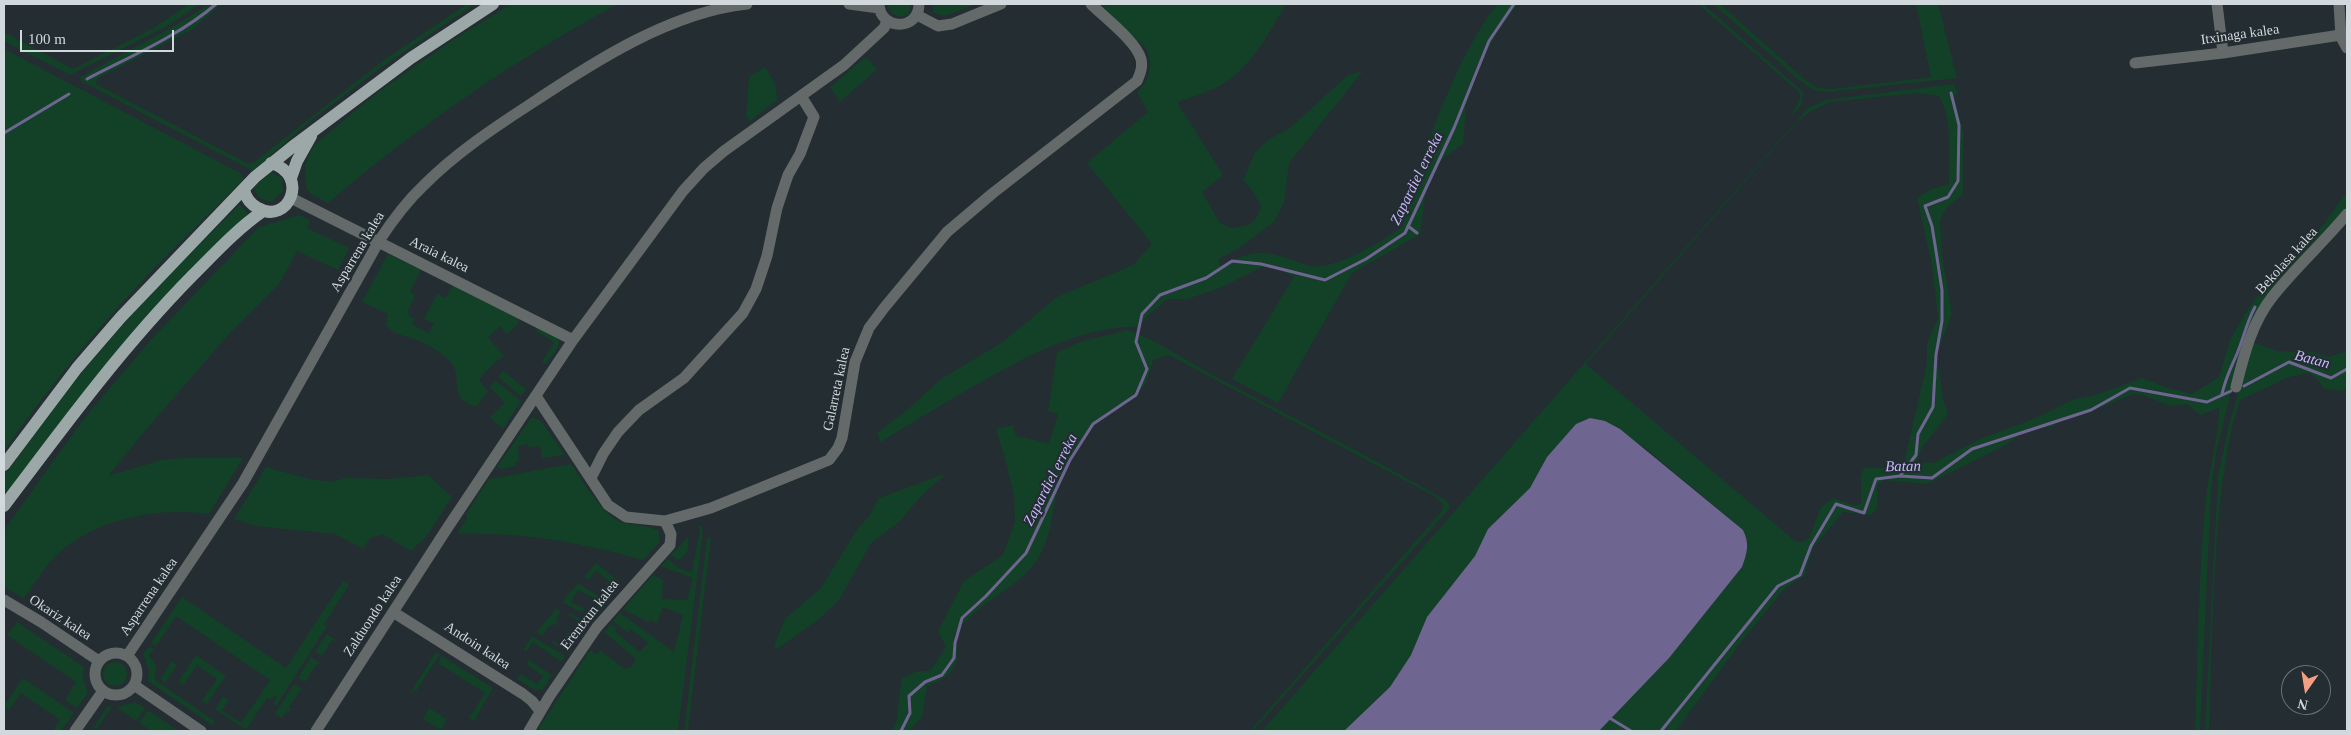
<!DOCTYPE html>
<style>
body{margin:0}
#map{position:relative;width:2351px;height:735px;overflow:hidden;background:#232d32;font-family:"Times New Roman",serif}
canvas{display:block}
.frame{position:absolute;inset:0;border:5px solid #d2d9dc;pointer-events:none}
.north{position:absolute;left:2281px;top:665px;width:50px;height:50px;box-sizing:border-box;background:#232d32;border:1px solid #697276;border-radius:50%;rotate:193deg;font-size:14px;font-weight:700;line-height:20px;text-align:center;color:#d2d9dc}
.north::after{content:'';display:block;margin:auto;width:18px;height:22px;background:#f39f84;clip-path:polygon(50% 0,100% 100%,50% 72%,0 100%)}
.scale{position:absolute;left:20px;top:30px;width:154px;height:22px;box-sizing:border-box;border:2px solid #d2d9dc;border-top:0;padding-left:6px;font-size:15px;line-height:18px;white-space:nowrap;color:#d2d9dc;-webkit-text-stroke:4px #232d32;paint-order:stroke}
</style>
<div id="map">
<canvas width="2351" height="735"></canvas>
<div class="frame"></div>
<div class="north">N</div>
<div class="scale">100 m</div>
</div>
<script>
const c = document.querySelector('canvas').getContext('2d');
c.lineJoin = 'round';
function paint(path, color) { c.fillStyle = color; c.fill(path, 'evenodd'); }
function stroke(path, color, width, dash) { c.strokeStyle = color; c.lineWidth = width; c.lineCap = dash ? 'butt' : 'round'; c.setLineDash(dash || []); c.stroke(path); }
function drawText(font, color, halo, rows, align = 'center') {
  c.font = font + ' "Times New Roman",serif'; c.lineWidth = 4.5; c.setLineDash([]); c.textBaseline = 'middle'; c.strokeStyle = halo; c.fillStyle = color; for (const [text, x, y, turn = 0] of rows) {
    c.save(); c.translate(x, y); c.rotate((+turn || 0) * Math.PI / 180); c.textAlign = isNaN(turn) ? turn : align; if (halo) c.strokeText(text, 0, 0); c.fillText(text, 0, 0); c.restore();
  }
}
const green = new Path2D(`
 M189 4H200L167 26 70 75 4 41V32L73 69 155 27Z
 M208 4H221L193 29 98 78 96 84 247 163H253L384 60 467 4H475L379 69 309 122 253 171 81 81 80 78C122 52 168 33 208 4Z
 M511 4H618C514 60 418 126 328 203L311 194 306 188 305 164 314 145 377 93 450 42Z
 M888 4H911V5L909 14C899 19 889 15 888 4Z
 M932 4H976L945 16 934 13Z
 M1100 4H1286C1268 35 1248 73 1214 89 1202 94 1189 98 1177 102L1223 175 1202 192 1220 223 1232 228 1249 225 1257 217 1261 207 1254 193 1243 180 1255 152 1268 140 1290 128 1348 75 1363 71 1289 163 1284 203 1274 222 1239 248 1219 259 1220 266C1251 252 1257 248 1290 259 1296 261 1304 265 1311 266 1339 269 1380 242 1402 227 1421 157 1453 62 1497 4H1518L1495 35 1478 70 1466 105 1463 144 1441 160 1426 190 1420 234 1352 273 1278 403 1232 379 1294 277 1276 268 1262 267 1220 288 1188 299H1168L1147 316 1139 327C1079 326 1026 357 976 385 943 404 912 422 881 442L877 433 907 410 941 379 1003 342 1057 297 1133 265 1152 244 1087 163 1148 112 1137 92C1151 80 1152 66 1147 49Z
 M1698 4H1703L1803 92 1801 106 1791 116 1800 99 1799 92Z
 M1713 4H1720L1804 79 1818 88 1832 89 1931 77 1916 4H1938L1957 78 1829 92 1815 91 1799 80Z
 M4 49 240 173 244 179C211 212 177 244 145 278 93 332 47 390 4 451Z
 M866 57 877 69 840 102 830 87Z
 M765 67 776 86 777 100 750 121 746 116 749 77Z
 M1953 84 1958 93 1954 96 1963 132V194L1946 208 1940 221 1942 255 1952 313 1937 354 1943 400 1948 414 1921 449 1917 462 1933 463 1980 439 2036 418 2074 399 2093 396 2142 378 2165 387 2192 394 2219 377 2230 340 2248 309 2265 286 2325 223 2347 191V207L2284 275 2238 363 2216 453 2211 490 2200 731H2195C2198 654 2198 575 2206 498 2209 468 2219 438 2219 408L2200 415 2187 404 2170 406 2143 395 2133 394 2104 406 2063 419 2053 426 2024 432 2004 446 1927 484 1884 480 1877 485V508L1871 515 1843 512 1813 548 1804 576 1784 589 1738 646 1676 731H1599L1669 657 1742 567C1747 553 1750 544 1743 530L1643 446 1590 418 1576 424 1547 457 1530 488 1488 529 1475 556 1427 617 1411 655 1390 687 1344 731H1262L1808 108 1826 100ZM1917 93 1939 96C1953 121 1949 155 1949 184L1929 190 1917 198 1932 265 1938 318 1927 343V363L1904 463 1895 468H1864L1861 476V504L1854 505 1833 498 1821 507 1809 538 1801 542 1795 541 1586 364 1797 122 1811 111 1830 102Z
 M271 172 282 178 283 191 272 201C262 201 256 197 254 187Z
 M240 204 248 214C156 303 77 394 4 499V476L74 382 145 299Z
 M299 215 310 220 307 228 349 248 338 270 297 251 280 283 227 336 145 431 108 476 162 460 182 458H243L209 514C161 507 100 518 62 550 47 562 36 583 24 598L4 587V530L86 416 150 341 259 227Z
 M388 254 421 270 410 292 415 295 407 314 415 319 412 325 429 333 434 323 424 319 437 294 446 298 453 285 519 318 518 324 507 334 500 326 488 337 504 356 492 365 479 380 488 392 476 407C444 396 466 376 449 360 442 353 429 345 420 341 408 336 394 336 386 325L388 314 362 302Z
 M538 326C565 341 564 339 546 364L542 362 554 342 536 331Z
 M1127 330C1160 341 1188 362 1218 378 1294 418 1370 457 1444 499L1449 504V509L1253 731H1250L1442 511 1443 504 1436 497 1169 355 1153 360C1151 367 1149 375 1146 382 1139 398 1118 404 1105 414 1096 420 1073 455 1067 466 1050 495 1056 532 1037 560 1016 591 973 604 954 636 963 664 954 676 927 686L922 717 909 731H892L896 722 902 678 915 672 931 670 946 647 938 631 964 581 1003 555 1015 521 1014 496 1005 458 996 429 1013 425 1016 436 1049 443 1058 414 1048 411 1057 352 1080 342Z
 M2253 342 2276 351 2314 352 2329 357 2347 351V387L2344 391 2324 389 2318 380 2309 373 2289 377 2240 400C2224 450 2220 500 2216 553 2212 612 2211 672 2209 731H2205L2218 476 2229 425Z
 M503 371 526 389 521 396 498 377Z
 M496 381 521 401 503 429 490 417 505 403 490 387Z
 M532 417 541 421 565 455 542 458 540 446 529 448 528 444 518 446 519 461 515 462 516 466 500 469 497 467Z
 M571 464C583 480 600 512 618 521 630 527 650 523 659 532V543L643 560C581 542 521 532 457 534L467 518 466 514 489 479Z
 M266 467 309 479 333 482 345 478 391 479 428 475 452 497 426 537 411 551 384 535 371 537 363 549 335 534 256 526 234 519Z
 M947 473 922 495 899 522 871 543 839 600 819 619 777 649 774 646 785 619 821 588 858 528 870 515 879 498Z
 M701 525 703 531 678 731H537L590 650 596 654 600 650 625 669 627 667 630 668 636 659 604 632 611 624 617 628 615 632 640 652 648 643 631 629 628 633 613 621 620 613 674 652 683 615 663 607 657 623 650 620 648 622 623 609 653 575 663 580 662 599 687 600 693 578 661 566 668 559 680 569 692 572 700 529 697 527Z
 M688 537C690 546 687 558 677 560L671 555Z
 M711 537 688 731H684L707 538Z
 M596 563 621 583 609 597 602 591 609 581 596 571 588 580 584 577Z
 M343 581 349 585 324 624 327 626 276 706 273 704 277 697 274 696 270 700 267 698 246 730 215 709 223 696 229 700 222 710 241 723 270 680 176 616 156 646 151 643 182 597 286 668Z
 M578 583 606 601 600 609 595 606 598 600 578 590 571 602 584 608 582 613 562 602Z
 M556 609 561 611 556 620 558 622 556 626 552 624 550 627 548 626 543 636 536 632Z
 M569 613 588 623 568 652 552 643 553 641 559 644 569 632 573 634 577 620 568 615Z
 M17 622 84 667 83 678 88 693 77 708 65 700 76 682 7 635Z
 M327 634 336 640 335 642 332 640 322 656 315 651Z
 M532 636 565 656 561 662 533 642 526 652 523 650Z
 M149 646 154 649 149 656 156 666 155 680 215 721 212 725 148 681 149 670 143 654Z
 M436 652 440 654 417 690 410 693Z
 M196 655 226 676 207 704 202 701 217 679 197 665 183 685 178 682Z
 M442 656 493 688 474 721 469 718 485 693 438 663Z
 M311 657 321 663 317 664 305 682 298 678Z
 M529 660 552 675 543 689 535 690 517 679 520 674 537 684 543 676 526 664Z
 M172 661 177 665 165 683 160 679Z
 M103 674a12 12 0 1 1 24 0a12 12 0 1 1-24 0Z
 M23 678 74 713 61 731H53L60 720 21 693 9 710 4 706Z
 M294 684 303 690 300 691 289 707 291 709 289 712 287 711 282 718 275 714Z
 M135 702 145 708 136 721 117 707Z
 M108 706 112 707 96 730 93 728Z
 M429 708 447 719 441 730 423 719Z
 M148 710 179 731H152L139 723Z`);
const water = new Path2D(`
 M1590 418 1605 421 1620 429 1743 530C1750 544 1747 553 1742 567L1669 658 1599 731H1344L1390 687 1411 655 1427 617 1475 556 1488 529 1530 488 1547 457 1576 424Z`);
const stream = new Path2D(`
 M87 79C131 56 179 36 216 4
 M4 133 69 94
 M1408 226 1417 233
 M2244 386 2289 362 2331 378 2347 369
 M2222 394C2226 377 2230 370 2237 354 2244 337 2246 324 2255 307
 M1900 476 1916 455 1918 434 1933 407 1936 355 1942 321V290L1936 251 1932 226 1925 206 1948 197 1958 181 1959 125 1951 93
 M1608 717 1631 731
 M901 731 910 713 909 696 925 682 942 675 954 658 955 643 962 618 986 596 1026 553 1070 460 1093 424 1136 395 1147 369 1136 342 1142 314 1160 295 1206 278 1232 261 1261 264 1325 280 1366 259 1405 233 1454 128 1489 41 1514 4
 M1661 731 1778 586 1800 575 1811 546 1836 504 1864 513 1876 479 1900 476 1932 478 1972 449 2091 410 2130 388 2207 402 2231 391`);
const minor = new Path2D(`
 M849 4 879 8
 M879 4C880 31 919 31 919 4
 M2217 4 2223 53
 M2339 4 2341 37 2347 48
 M917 15 938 26 952 24 1001 4
 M2135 63 2223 53 2347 34
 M291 198 573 340
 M2236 387C2244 355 2252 322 2273 296 2296 267 2324 242 2347 214
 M536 396 608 505 626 517 665 521 711 508 829 460 838 448 842 438 855 362 869 328 884 308 947 232 993 193 1137 81C1140 74 1143 67 1141 59 1136 41 1104 17 1091 4
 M591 478 603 454 618 432 639 410 684 378 743 313 756 289 767 256 777 208 788 175 800 154 814 117 801 96
 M4 600 41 622 99 661
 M393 612 523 694 532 701 540 711
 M95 674a21 21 0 1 1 42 0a21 21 0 1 1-42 0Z
 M127 656 243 483 379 241C392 221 406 202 424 185 455 154 492 129 529 105 592 63 670 12 747 4
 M134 685 201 731
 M75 731 103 691
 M316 731 448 527 573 340 683 191 704 168 724 151 844 65 884 28 887 21
 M529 731 549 697 597 627 670 545 671 534 665 521`);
const major = new Path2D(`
 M291 178 297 161 311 136
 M244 190C246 198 250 204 258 208 288 226 311 175 271 163
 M4 465 77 368 121 317 255 177 296 144 411 58 493 4
 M4 506C64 426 123 346 193 275 215 253 237 229 263 211`);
const streetNames = [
 ["Itxinaga kalea",2240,35,-8],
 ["Asparrena kalea",358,252,-59],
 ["Araia kalea",439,255,26],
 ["Bekolasa kalea",2287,261,-48],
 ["Galarreta kalea",837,389,-78],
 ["Asparrena kalea",149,597,-56],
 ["Erentxun kalea",590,615,-52],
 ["Zalduondo kalea",373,616,-57],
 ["Okariz kalea",60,618,33],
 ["Andoin kalea",477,646,33]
];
const waterNames = [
 ["Zapardiel erreka",1417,179,-64],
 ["Batan",2312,360,15],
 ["Batan",1903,467,-1],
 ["Zapardiel erreka",1051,480,-63]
];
paint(green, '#134127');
paint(water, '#6f6591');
stroke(stream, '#6f6591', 3);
stroke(minor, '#646a6a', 11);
stroke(major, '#9ca8a7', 12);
drawText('14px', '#d2d9dc', '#232d32', streetNames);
drawText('italic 15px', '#c5b6fb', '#232d32', waterNames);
</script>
